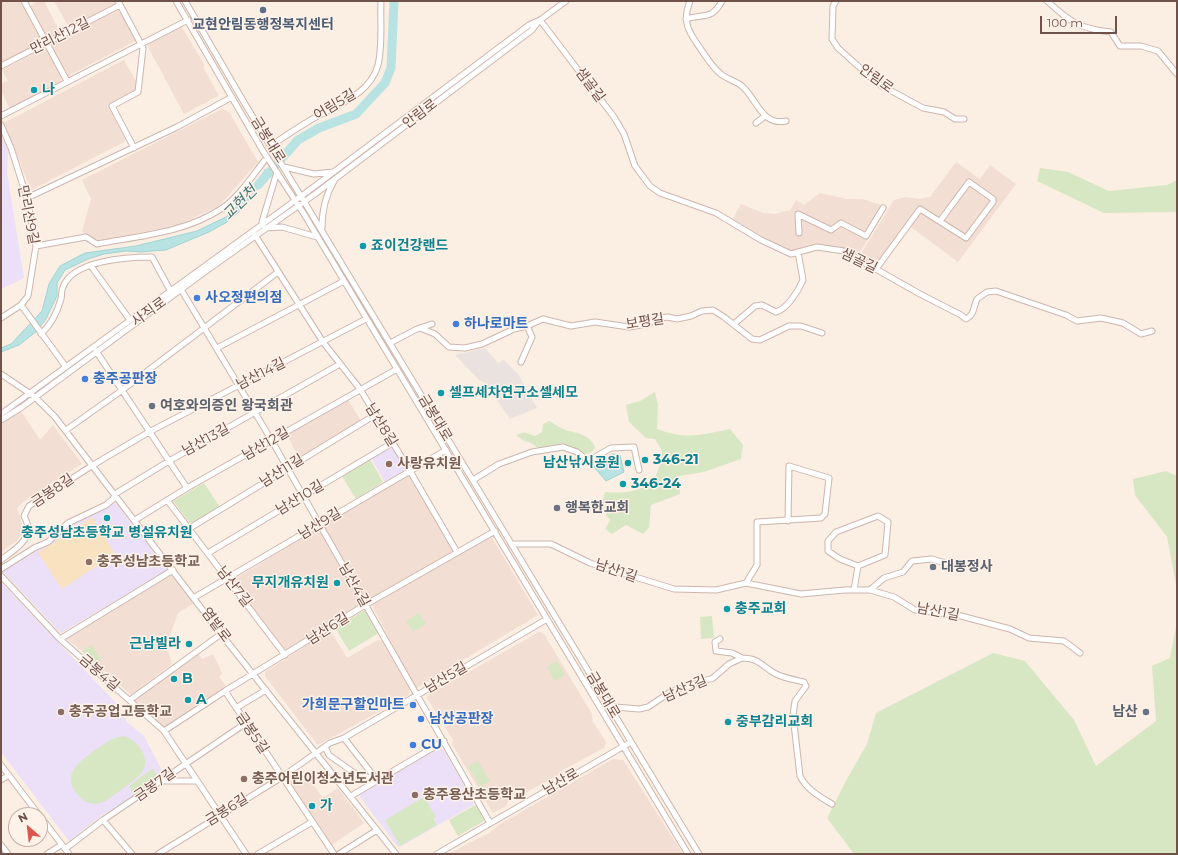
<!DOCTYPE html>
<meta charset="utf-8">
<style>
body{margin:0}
#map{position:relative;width:1178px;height:855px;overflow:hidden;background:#fbeee3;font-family:Montserrat,sans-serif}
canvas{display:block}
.frame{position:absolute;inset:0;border:2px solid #71524b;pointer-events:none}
.north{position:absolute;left:8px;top:807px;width:40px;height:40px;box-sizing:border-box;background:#fef2e9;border:1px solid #c6b2aa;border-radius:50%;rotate:332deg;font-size:11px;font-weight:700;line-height:16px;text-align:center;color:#71524b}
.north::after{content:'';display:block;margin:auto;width:14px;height:18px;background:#de574f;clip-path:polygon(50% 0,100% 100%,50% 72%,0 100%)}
.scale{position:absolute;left:1040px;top:16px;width:77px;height:18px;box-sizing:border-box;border:2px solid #71524b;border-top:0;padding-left:5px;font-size:12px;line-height:14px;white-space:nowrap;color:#71524b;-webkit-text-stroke:3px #fef2e9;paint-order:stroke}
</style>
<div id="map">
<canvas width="1178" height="855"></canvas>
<div class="frame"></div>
<div class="north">N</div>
<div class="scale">100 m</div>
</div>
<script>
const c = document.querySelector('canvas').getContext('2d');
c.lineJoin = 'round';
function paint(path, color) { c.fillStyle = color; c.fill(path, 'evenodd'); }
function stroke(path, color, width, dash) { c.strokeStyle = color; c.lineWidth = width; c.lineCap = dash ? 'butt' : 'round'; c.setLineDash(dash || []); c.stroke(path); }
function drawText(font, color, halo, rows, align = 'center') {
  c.font = font + ' Montserrat,"Noto Sans KR",sans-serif'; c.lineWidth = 3; c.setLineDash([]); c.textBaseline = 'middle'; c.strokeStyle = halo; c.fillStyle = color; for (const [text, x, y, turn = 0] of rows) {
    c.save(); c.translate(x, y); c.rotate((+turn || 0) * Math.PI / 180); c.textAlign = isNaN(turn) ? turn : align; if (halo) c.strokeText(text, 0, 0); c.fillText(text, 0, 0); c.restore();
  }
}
const residential = new Path2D(`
 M1 1H20L41 39 40 43 1 62Z
 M38 1H44L63 38 117 10 121 12 136 38 135 41 68 76 30 6Z
 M54 1H114L116 3 115 5 70 29Z
 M181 26 204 64V69L218 94V96L184 114 147 45Z
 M42 49 48 50 62 78 59 83 10 109 1 90V84L8 81 2 70Z
 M124 60 137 83 136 91 108 106 126 141 31 190 4 123Z
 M222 109 229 112 258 162 219 206 178 225 99 241 82 232 91 199 82 180Z
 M956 162 980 179 990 165 1016 184 958 262 907 224 875 266 859 257 894 200 906 197 920 199 930 197Z
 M820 193 847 199H862L887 207 858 256 844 250 820 245 806 246 798 251 784 249 733 219 741 204 763 213 775 214 790 210 796 200 804 205Z
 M347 398 361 421 299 458 287 435Z
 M20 410 40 440 53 425 82 464 24 501 17 508 22 524V533L19 539 1 552V425Z
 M410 471 457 552 366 605 321 524Z
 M317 529 321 530 359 601 358 605 289 650 284 648 234 583 235 579Z
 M491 536 538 615 415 689 372 605Z
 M171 575 194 603 178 613 171 632 168 651 172 664 131 695 86 654 67 639V636Z
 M330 630 347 658 378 640 382 641 410 690 409 695 320 744H317L265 676V672Z
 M539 632 544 634 592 714 593 722 606 742 604 748 561 771 557 776 508 802 506 806 493 813 452 744 453 740 427 698 428 695Z
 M198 653 202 659 213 654 222 673 219 677 226 686 163 728 133 699Z
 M613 759 623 760 683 854H448L489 833 502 823Z
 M303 771 323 798 338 788 364 823 330 846 287 781Z`);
const industrial = new Path2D(`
 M485 348 498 363 504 360 518 374 537 408 510 419 486 384 479 380 455 355Z`);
const education = new Path2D(`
 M1 135 8 152 7 173 24 278 1 289Z
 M393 446 406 469 385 482 371 458Z
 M115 502 168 570 61 633 2 571 54 539 77 522Z
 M1 582 115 702 127 722 144 736 164 775 151 786 102 815 69 841 1 752Z
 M439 747 443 749 474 802 473 805 400 847 397 846 360 797 361 794Z`);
const green = new Path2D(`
 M1040 168 1068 172 1109 191 1167 185 1177 180V212L1104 213 1037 181Z
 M655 392 658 405 657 429C688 440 699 435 730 429L743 445 741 459 704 472 679 476 680 494 651 505 649 528 643 534 626 525 612 534 605 529 610 520C602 510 601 504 605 492 623 494 649 492 657 473 660 466 661 458 662 451L655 439 646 438 629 422 626 405 640 401Z
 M549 421C555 424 563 430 569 431 581 434 589 435 595 447 588 463 571 445 559 445 553 445 546 447 540 449L529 442 524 441 516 435 524 432 535 436 542 432 543 424Z
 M370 459 383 482 356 499 342 476Z
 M1166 471 1177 476V590L1167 537 1135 495 1133 479Z
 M204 483 220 507 191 525 173 501Z
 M365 610 379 633 349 651 335 628Z
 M419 613 426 624 413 632 406 621Z
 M712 616 714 638 701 639 700 617Z
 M1177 621V854H854L827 818 847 779 867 744 876 713 993 653 1025 661 1074 720 1096 766 1156 721 1152 666 1170 658Z
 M92 645 101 660 95 664 82 651Z
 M557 661 565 675 555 681 547 667Z
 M124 736C139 741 153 760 140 775 135 780 127 785 121 790 115 794 108 801 100 803 93 805 86 803 81 798 60 778 75 765 92 752 103 745 111 737 124 736Z
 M478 761 490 781 480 787 468 766Z
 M153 768 159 779 134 796 129 786Z
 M424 797 436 817 433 818 437 825 400 846 385 820Z
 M477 804 484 818V821L458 836 449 820Z`);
const sand = new Path2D(`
 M92 517 115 554 62 589 38 553Z`);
const water = new Path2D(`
 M265 170V179L239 212 227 222 209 232 166 250 140 252 126 251 104 254 88 259 65 270 57 283V296L46 319 37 331 19 345 1 352V348L11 344 42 311 49 284 60 266 85 253 136 246 197 231 226 217 251 192Z
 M612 454 620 455 624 472 606 481 594 467Z`);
const river = new Path2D(`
 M258 185 298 140 319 128 356 114 385 83 391 68 394 1`);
const minor = new Path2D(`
 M24 1 67 81
 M118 1 143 48 138 92 112 106 134 148
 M176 1 263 151 304 214 688 854
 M185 1 245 104 699 854
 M690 1C681 24 690 33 702 51 708 60 713 68 722 75 729 80 737 81 743 87 757 100 762 126 786 121
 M836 1 833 6 832 39 838 48 877 83 886 88 923 108 944 112 955 119H964
 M1047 1C1070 22 1080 29 1111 32L1120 46H1141L1158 51 1177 74
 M686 19C704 13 711 21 722 1
 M540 20 614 117 624 134 635 166 650 186 660 193 716 213 761 240 791 254 817 247 844 251 920 294 961 315 966 319C975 314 973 308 977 299L987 292 996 291 1066 315 1077 321 1101 318 1123 323 1141 334 1152 331
 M1 66 120 5
 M1 116 188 20
 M756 123 765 116
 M1 125 11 148 27 198 36 246 28 296 21 305 1 318
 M271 146C283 137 296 129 309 121 333 106 370 96 378 65 383 45 380 21 381 1
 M284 167 314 174 333 172
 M27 198 177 127 232 97
 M262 222 277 172
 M265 228 282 227 317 237
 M322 228C322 210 325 196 334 181
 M799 233 798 214 831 230 841 223 866 236 883 208
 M255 235 323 342 360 389 410 471 457 552
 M36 246 86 237 97 244C139 236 184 233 221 209 238 198 251 178 264 161
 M91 266 130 320
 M876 269 920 209 966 238 993 202V199L969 182 940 221
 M179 286 272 441 490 823
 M21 305 66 367
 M734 324 755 306 762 305 776 312C787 309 799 290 803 280L798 252
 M420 328 435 334 449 347 465 348 482 344 514 329 527 326 543 319 571 326 595 322 629 327 647 324 659 318 668 317 677 319 691 316 702 311 713 310 724 317 752 339 760 340 789 326H801L822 333
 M41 334C52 324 57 313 61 299 62 295 61 291 63 287 73 260 128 257 152 257L170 290
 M390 343 417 329 432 324
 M217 348 344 281
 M96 351 187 488
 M521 362 532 337 527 326
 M1 374 35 397 55 417 221 634 396 854
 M1 414 311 189 529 25 540 20 566 1
 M1 420 22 407 206 271 315 194 532 30 538 22
 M66 430 121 391 278 272
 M473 480 499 464 532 452 563 447 577 452 588 461 611 448 634 447 639 470
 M167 500 285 655
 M135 520 187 488 397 369
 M190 528 375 415
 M511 544H551L590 563 674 589 716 590 746 583 801 594 845 590H870L894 597 915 610 961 616 1010 629 1029 638 1064 641 1080 653
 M208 553 392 443
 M1 560C11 552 29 542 28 528 28 524 26 520 24 516L29 506 93 465 149 432 366 319
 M1 569 34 548 48 542 68 523 106 505 113 499 115 494 169 461 340 364
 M1 576 60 639 164 731 246 854
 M746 583 757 565V522L821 518 825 514 829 478 789 466 788 521
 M854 590 858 566 840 559 828 551V541L836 532 878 516 888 522 885 555 858 566
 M870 590 884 578 903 572 912 561 932 559 958 567
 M195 597 446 450
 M60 639 173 570
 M742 658C760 658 762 667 776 674 784 678 795 680 804 682L806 686 795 701 793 715 800 776C806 789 820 797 832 804
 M225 691 334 854
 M130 700 221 634
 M608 703 615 707 639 709 648 707 672 691 713 678 729 664 742 658 732 653 716 651 715 642 720 639
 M236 708 266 690
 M164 731 225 691 365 605 495 531
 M344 738 376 779
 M325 747 329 755 357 775 376 779
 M1 765 39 815
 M1 780 9 775
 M162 781H195
 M351 796 444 741
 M40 816 69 854
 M103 820 132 854
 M1 845 8 854
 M65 849 103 820 246 723
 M47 854 61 845
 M158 854 282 777 330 743 344 738 547 619
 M258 854 312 822
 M339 854 377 830
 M437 854 631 742`);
const markers = [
 [263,10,4,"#5c6f8a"],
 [34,90,4,"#0f9aa8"],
 [363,246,4,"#0f9aa8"],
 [197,298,4,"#3f7fe0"],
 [456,324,4,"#3f7fe0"],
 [85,379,4,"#3f7fe0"],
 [441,393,4,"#0f9aa8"],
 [152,406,4,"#6b7280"],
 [645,460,4,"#0f9aa8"],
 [628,463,4,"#0f9aa8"],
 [389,464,4,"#8d6e63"],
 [623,484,4,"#0f9aa8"],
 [557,508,4,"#6b7280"],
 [107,518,4,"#0f9aa8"],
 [89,562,4,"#8d6e63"],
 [933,567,4,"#6b7280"],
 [337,583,4,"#0f9aa8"],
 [727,609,4,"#0f9aa8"],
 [189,644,4,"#0f9aa8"],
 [174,679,4,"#0f9aa8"],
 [188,700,4,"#0f9aa8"],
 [413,705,4,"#3f7fe0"],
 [61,712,4,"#8d6e63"],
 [1146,712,4,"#6b7280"],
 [421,719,4,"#3f7fe0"],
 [728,722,4,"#0f9aa8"],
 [413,745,4,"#3f7fe0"],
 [244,779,4,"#8d6e63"],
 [415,795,4,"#8d6e63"],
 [312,806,4,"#0f9aa8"]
];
const serviceNames = [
 ["교현안림동행정복지센터",263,25]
];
const streetNames = [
 ["만리산12길",60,36,-27],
 ["안림로",876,79,36],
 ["샘골길",590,85,53],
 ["어림5길",335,105,-31],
 ["안림로",420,114,-37],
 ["금봉대로",268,140,58],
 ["만리산9길",28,215,79],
 ["샘골길",859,261,26],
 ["사직로",149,312,-36],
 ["보평길",645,322,-9],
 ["남산14길",261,374,-27],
 ["금봉대로",435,418,59],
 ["남산8길",381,425,58],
 ["남산13길",206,440,-29],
 ["남산12길",266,444,-30],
 ["남산11길",282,471,-32],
 ["금봉8길",53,491,-34],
 ["남산10길",300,498,-31],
 ["남산9길",320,524,-31],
 ["남산1길",616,571,19],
 ["남산4길",354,585,60],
 ["남산7길",234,587,52],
 ["남산1길",938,612,11],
 ["염밭로",216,625,53],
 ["남산6길",328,629,-32],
 ["금봉4길",99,673,41],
 ["남산5길",446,678,-30],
 ["남산3길",685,689,-23],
 ["금봉대로",603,695,59],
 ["금봉5길",252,733,56],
 ["남산로",561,782,-30],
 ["금봉7길",155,785,-35],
 ["금봉6길",227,810,-32]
];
const cultureNames = [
 ["나",42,90],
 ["죠이건강랜드",371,246],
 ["셀프세차연구소셀세모",449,393],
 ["346-21",653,460],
 ["남산낚시공원",620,463,"right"],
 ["346-24",631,484],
 ["충주성남초등학교 병설유치원",107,533,"center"],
 ["무지개유치원",329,583,"right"],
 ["충주교회",735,609],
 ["근남빌라",181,644,"right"],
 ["B",182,679],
 ["A",196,700],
 ["중부감리교회",736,722],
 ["가",320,806]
];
const shopNames = [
 ["사오정편의점",205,298],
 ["하나로마트",464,324],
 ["충주공판장",93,379],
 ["가희문구할인마트",405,705,"right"],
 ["남산공판장",429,719],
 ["CU",421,745]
];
const worshipNames = [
 ["여호와의증인 왕국회관",160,406],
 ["행복한교회",565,508],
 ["대봉정사",941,567],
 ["남산",1138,712,"right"]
];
const educationNames = [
 ["사랑유치원",397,464],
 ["충주성남초등학교",97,562],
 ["충주공업고등학교",69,712],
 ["충주어린이청소년도서관",252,779],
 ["충주용산초등학교",423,795]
];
const waterNames = [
 ["교현천",240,203,-45]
];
paint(residential, '#f2ded2');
paint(industrial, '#eae2de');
paint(education, '#ebe0f7');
paint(green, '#d8e7c3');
paint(sand, '#f8e2bf');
paint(water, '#b9e3e2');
stroke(water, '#a0d4d3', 1);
stroke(river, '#b9e3e2', 9);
stroke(minor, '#cdb6ad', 7);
stroke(minor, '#fff', 5);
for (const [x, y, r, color] of markers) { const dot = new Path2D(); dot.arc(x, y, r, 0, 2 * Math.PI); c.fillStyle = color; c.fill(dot); stroke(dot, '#fef2e9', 1.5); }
drawText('bold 14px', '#4e5e75', '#fef2e9', serviceNames);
drawText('14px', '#71524b', '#fef2e9', streetNames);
drawText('bold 14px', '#0d838f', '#fef2e9', cultureNames, 'left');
drawText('bold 14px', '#366cbe', '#fef2e9', shopNames, 'left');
drawText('bold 14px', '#5b616d', '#fef2e9', worshipNames, 'left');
drawText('bold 14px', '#785e54', '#fef2e9', educationNames, 'left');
drawText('italic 15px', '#407676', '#fef2e9', waterNames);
</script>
